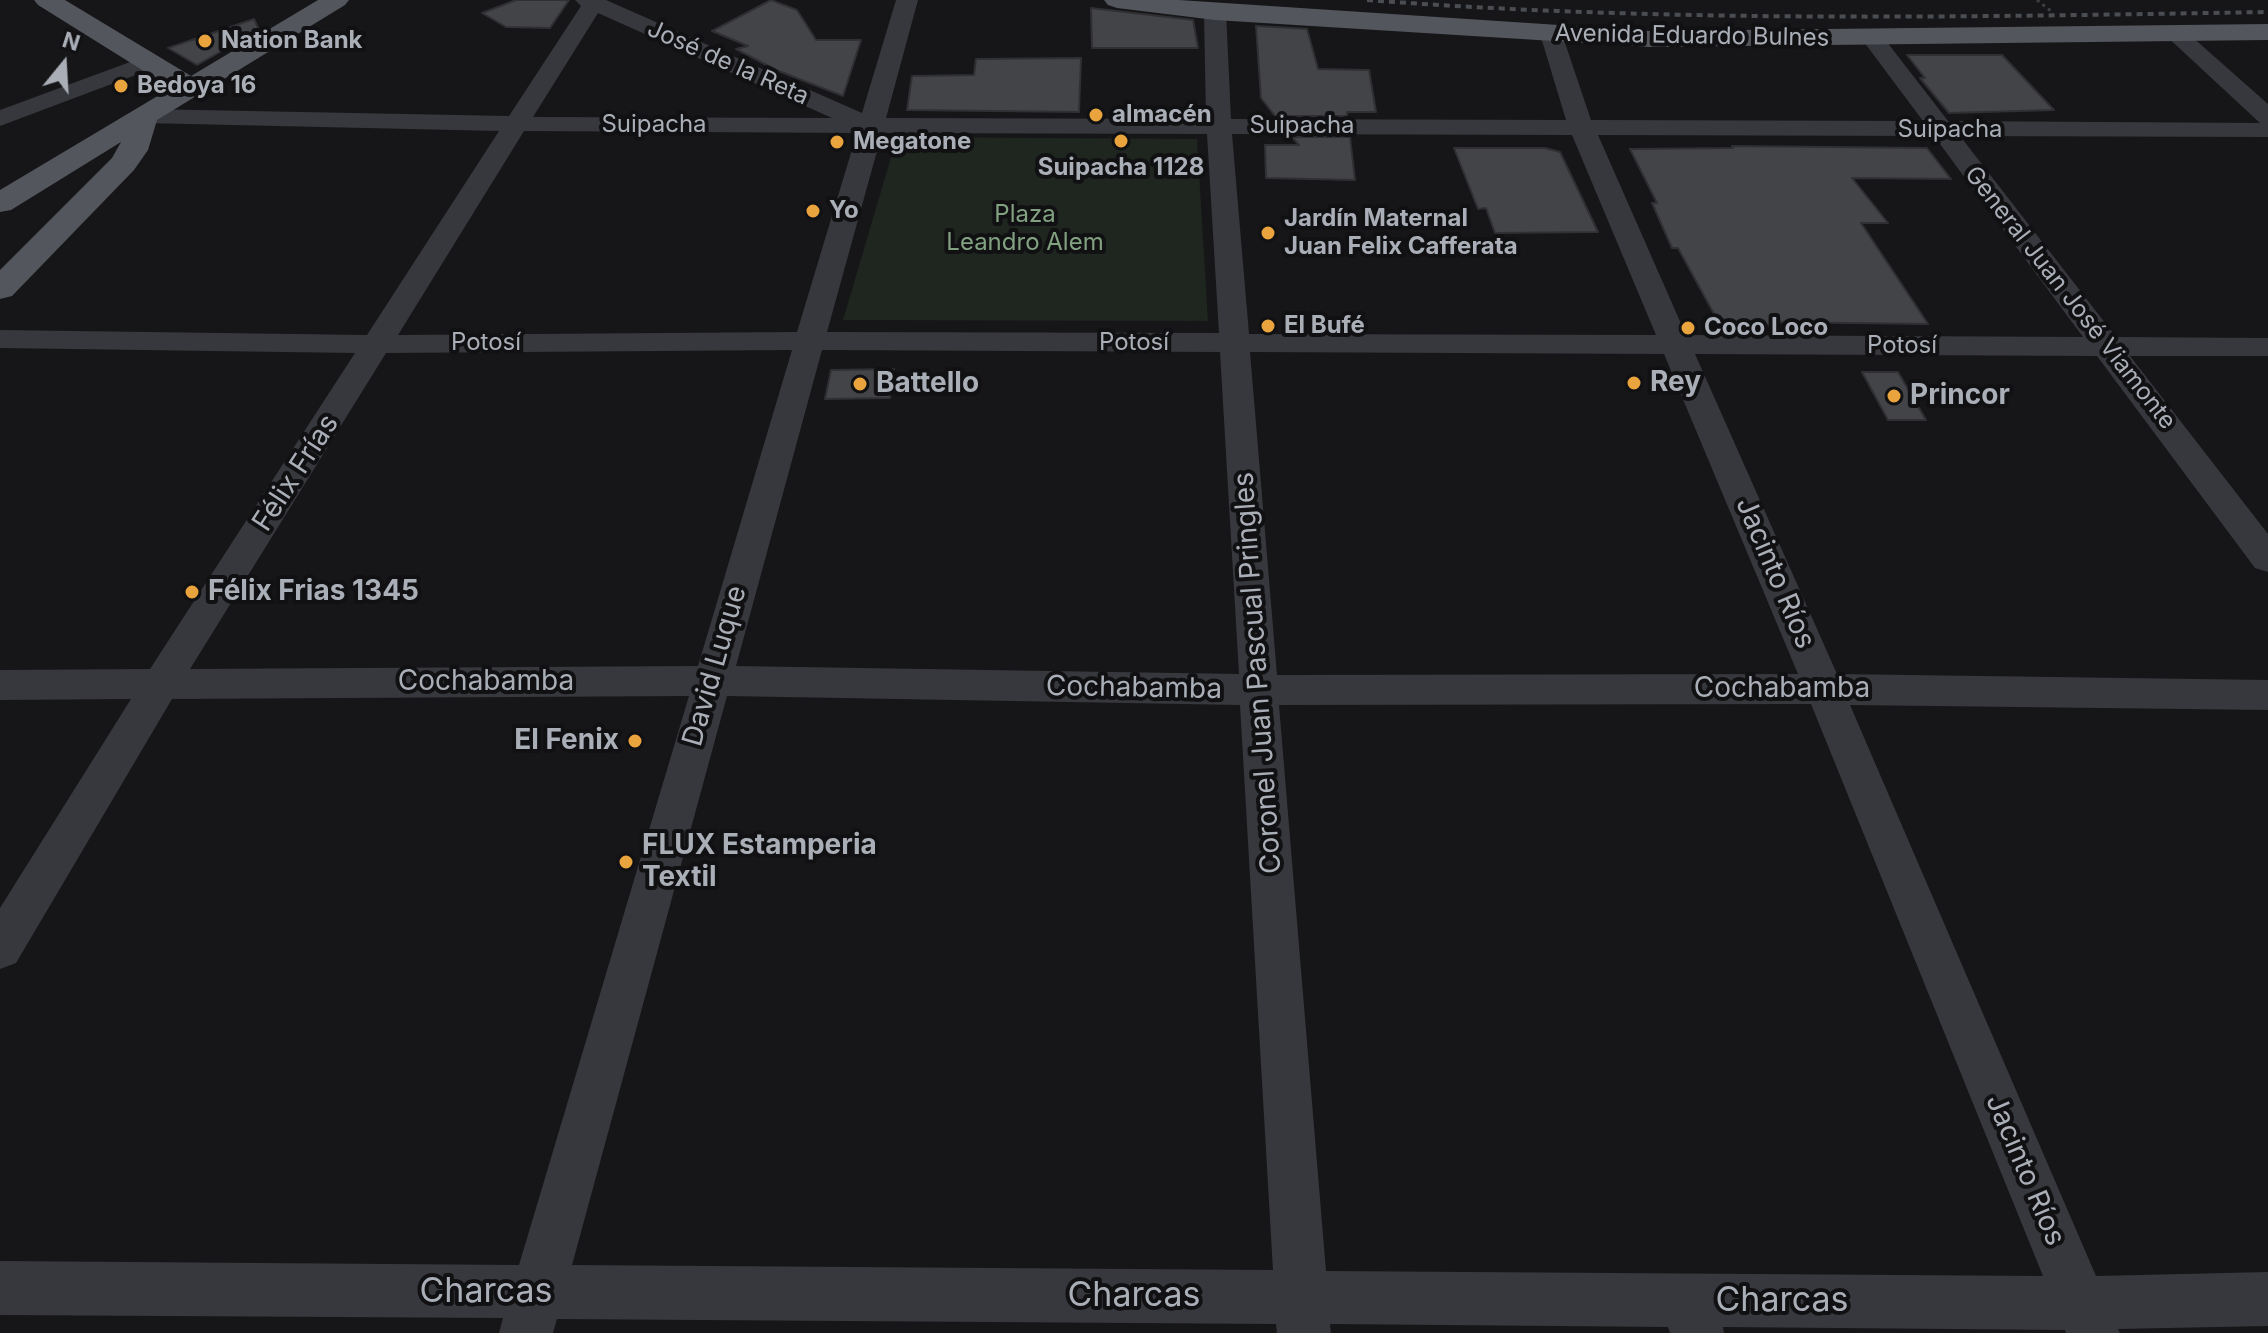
<!DOCTYPE html>
<meta charset="utf-8">
<style>
body{margin:0}
#map{position:relative;width:2268px;height:1333px;overflow:hidden;background:#161618;font-family:Inter,sans-serif}
canvas{display:block}
.north{position:absolute;left:24px;top:24px;width:80px;height:80px;-webkit-text-stroke:6px #111113;paint-order:stroke;rotate:18deg;font-size:22px;font-weight:700;line-height:32px;text-align:center;color:#a9aeb7}
.north::after{content:'';display:block;margin:auto;width:28px;height:36px;background:#a9aeb7;clip-path:polygon(50% 0,100% 100%,50% 72%,0 100%)}
</style>
<div id="map">
<canvas width="2268" height="1333"></canvas>
<div class="north">N</div>
</div>
<script>
const c = document.querySelector('canvas').getContext('2d');
c.lineJoin = 'round';
function paint(path, color) { c.fillStyle = color; c.fill(path, 'evenodd'); }
function stroke(path, color, width, dash) { c.strokeStyle = color; c.lineWidth = width; c.lineCap = dash ? 'butt' : 'round'; c.setLineDash(dash || []); c.stroke(path); }
function drawText(font, color, halo, rows, align = 'center') {
  c.font = font + ' Inter,sans-serif'; c.lineWidth = 8; c.setLineDash([]); c.textBaseline = 'middle'; c.strokeStyle = halo; c.fillStyle = color; for (const [text, x, y, turn = 0] of rows) {
    c.save(); c.translate(x, y); c.rotate((+turn || 0) * Math.PI / 180); c.textAlign = isNaN(turn) ? turn : align; if (halo) c.strokeText(text, 0, 0); c.fillText(text, 0, 0); c.restore();
  }
}
const green = new Path2D(`
 M897 137 1197 139 1208 321 843 320Z`);
const building = new Path2D(`
 M516 0H569L550 28 506 27 482 13Z
 M771 0 797 10 816 40H861L843 96 776 70 736 49 748 46 712 31Z
 M1091 8 1193 20 1198 48H1092Z
 M254 19 259 30 197 65 168 48Z
 M1256 26 1307 29 1318 69 1369 70 1376 112H1347V116H1275L1261 98Z
 M1907 55H2002L2054 110 1949 113 1920 78H1925Z
 M1081 58 1079 112 907 110 912 76 974 75 976 59Z
 M1292 137H1350L1355 180 1266 178 1265 145H1299Z
 M1732 146 1927 148 1951 179 1852 178 1888 223H1861L1928 324 1771 322 1773 326 1719 323 1678 248H1672L1652 203H1657L1630 149 1733 148Z
 M1454 148H1545L1560 152 1598 232 1495 233 1486 208 1478 209Z
 M894 369 890 398 825 399 831 370Z
 M1862 372H1898L1926 420H1888Z`);
const path = new Path2D(`
 M2037 0 2052 12`);
const minor = new Path2D(`
 M575 0H606L862 113 896 0H918L886 118 1206 119 1204 12 1215 5 1226 12 1231 119 1566 120 1540 34 1543 29H1559L1562 34 1591 120 1923 121 1861 38 1864 33H1880L1948 121 2260 123 2163 33 2166 28H2182L2268 104V137L1960 136 2116 337 2268 338V356H2130L2268 534V572L2255 568 2097 356 1695 354 1837 674 2268 680V710L1850 705 2096 1276 2268 1272V1326L2118 1329 2120 1333H2066L2065 1330 1723 1327 1724 1333H1670L1668 1327 1330 1324 1331 1333H1277L1276 1324 557 1319 553 1333H499L503 1318 0 1315V1261L519 1265 689 696 172 699 16 963 0 969V908L131 699 0 700V670L150 669 355 353 0 348V330L367 335 499 131 144 123 135 121 132 116 135 111 144 109 509 116 581 6ZM598 13 832 118 533 117ZM524 131 857 133 797 332 398 335ZM882 133 1207 134 1219 333 827 332ZM1232 134 1572 135 1656 335 1249 334ZM1598 135 1934 136 2083 337 1686 335ZM792 350 698 666 190 669 386 353ZM822 350 1220 352 1239 674 736 666ZM1250 352 1664 354 1798 674 1277 675ZM727 696 1240 705 1273 1270 572 1265ZM1811 704 2043 1276 1326 1271 1279 705Z
 M149 55 157 57 161 62 157 67 0 126V110Z`);
const major = new Path2D(`
 M34 0H65L191 76 318 0H349L345 5 157 120 148 150 134 170 12 296 0 299V270L112 158 121 142 11 210 0 212V190L171 88 38 5Z
 M1104 0H1179L1650 31 2268 24V40L1650 47 1215 20 1117 8 1108 5Z`);
const rail = new Path2D(`
 M1367 0C1667 23 1967 17 2268 12`);
const markers = [
 [205,41,8,"#e9a43d"],
 [121,86,8,"#e9a43d"],
 [1096,115,8,"#e9a43d"],
 [1121,141,8,"#e9a43d"],
 [837,142,8,"#e9a43d"],
 [813,211,8,"#e9a43d"],
 [1268,233,8,"#e9a43d"],
 [1268,326,8,"#e9a43d"],
 [1688,328,8,"#e9a43d"],
 [1634,383,8,"#e9a43d"],
 [860,384,8,"#e9a43d"],
 [1894,396,8,"#e9a43d"],
 [192,592,8,"#e9a43d"],
 [635,741,8,"#e9a43d"],
 [626,862,8,"#e9a43d"]
];
const farStreetnames = [
 ["Avenida Eduardo Bulnes",1692,36,1],
 ["José de la Reta",728,63,24],
 ["Suipacha",654,125],
 ["Suipacha",1302,126],
 ["Suipacha",1950,130],
 ["General Juan José Viamonte",2070,298,52],
 ["Potosí",486,343],
 ["Potosí",1134,343],
 ["Potosí",1902,346]
];
const farPoinames = [
 ["Nation Bank",221,41],
 ["Bedoya 16",137,86],
 ["almacén",1112,115],
 ["Megatone",853,142],
 ["Suipacha 1128",1121,168,"center"],
 ["Yo",829,211],
 ["Jardín Maternal",1284,219],
 ["Juan Felix Cafferata",1284,247],
 ["El Bufé",1284,326],
 ["Coco Loco",1704,328]
];
const farParknames = [
 ["Plaza",1025,215],
 ["Leandro Alem",1025,243]
];
const poiNames = [
 ["Rey",1650,383],
 ["Battello",876,384],
 ["Princor",1910,396],
 ["Félix Frias 1345",208,592],
 ["El Fenix",619,741,"right"],
 ["FLUX Estamperia",642,846],
 ["Textil",642,878]
];
const streetNames = [
 ["Félix Frías",296,473,-57],
 ["Jacinto Ríos",1775,573,67],
 ["David Luque",715,666,-74],
 ["Coronel Juan Pascual Pringles",1258,673,-94],
 ["Cochabamba",486,682],
 ["Cochabamba",1134,688,1],
 ["Cochabamba",1782,689],
 ["Jacinto Ríos",2025,1170,67]
];
const nearStreetnames = [
 ["Charcas",486,1292],
 ["Charcas",1134,1296],
 ["Charcas",1782,1301]
];
paint(green, '#1e261f');
paint(building, '#434448');
stroke(building, '#303034', 2);
stroke(path, '#3d3f44', 3, [3, 4]);
paint(minor, '#37383d');
paint(major, '#53565c');
stroke(rail, '#4a4d52', 4, [6, 5]);
for (const [x, y, r, color] of markers) { const dot = new Path2D(); dot.arc(x, y, r, 0, 2 * Math.PI); c.fillStyle = color; c.fill(dot); stroke(dot, '#111113', 3); }
drawText('24px', '#a9aeb7', '#111113', farStreetnames);
drawText('bold 24px', '#a9aeb7', '#111113', farPoinames, 'left');
drawText('24px', '#81a181', '#111113', farParknames);
drawText('bold 28px', '#a9aeb7', '#111113', poiNames, 'left');
drawText('28px', '#a9aeb7', '#111113', streetNames);
drawText('34px', '#a9aeb7', '#111113', nearStreetnames);
</script>
